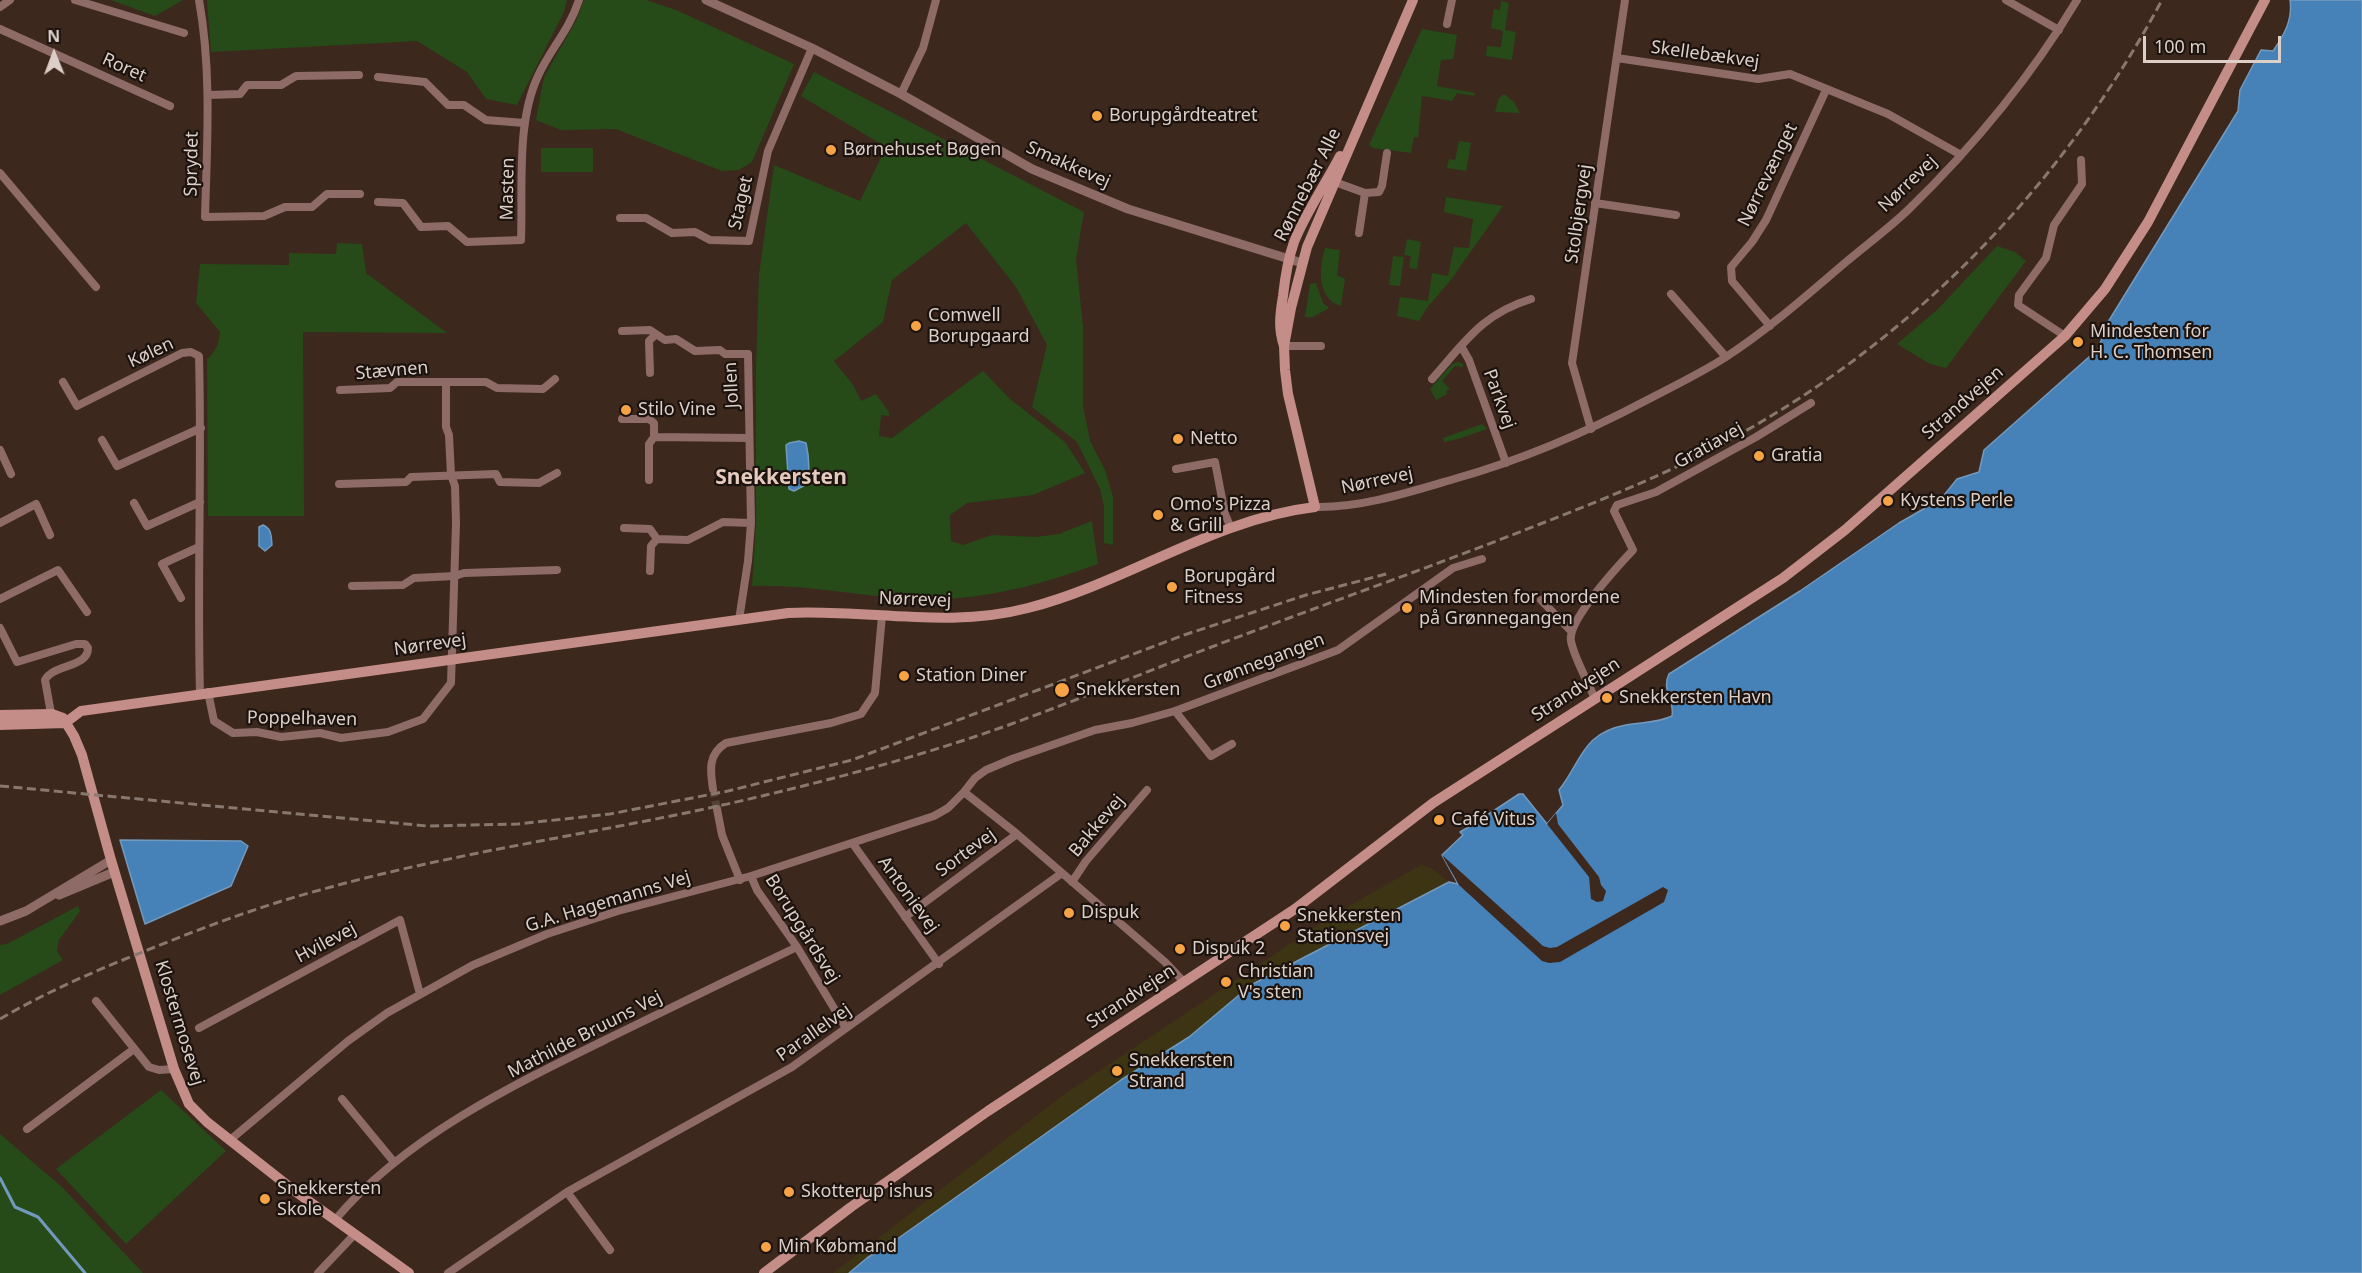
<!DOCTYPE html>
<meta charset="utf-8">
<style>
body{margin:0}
#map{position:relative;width:2362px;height:1273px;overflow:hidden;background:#3c281d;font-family:"Noto Sans",sans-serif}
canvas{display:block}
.north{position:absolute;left:24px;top:24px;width:60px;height:60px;-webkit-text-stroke:4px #1c130e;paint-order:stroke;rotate:359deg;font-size:16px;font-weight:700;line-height:24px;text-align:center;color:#dccfc8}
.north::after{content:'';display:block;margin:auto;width:21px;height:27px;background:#dccfc8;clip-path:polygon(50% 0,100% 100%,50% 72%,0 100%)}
.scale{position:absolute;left:2143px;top:36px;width:138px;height:27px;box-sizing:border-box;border:3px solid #dccfc8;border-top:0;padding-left:8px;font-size:18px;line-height:21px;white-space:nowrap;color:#dccfc8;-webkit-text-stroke:4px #1c130e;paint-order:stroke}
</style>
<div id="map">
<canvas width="2362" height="1273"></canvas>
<div class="north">N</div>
<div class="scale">100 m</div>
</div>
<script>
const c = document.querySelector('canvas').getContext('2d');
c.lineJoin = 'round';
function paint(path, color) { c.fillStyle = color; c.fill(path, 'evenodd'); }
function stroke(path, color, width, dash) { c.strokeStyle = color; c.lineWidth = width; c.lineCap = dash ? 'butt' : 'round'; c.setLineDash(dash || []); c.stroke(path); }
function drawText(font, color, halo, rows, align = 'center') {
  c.font = font + ' "Noto Sans",sans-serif'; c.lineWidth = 4.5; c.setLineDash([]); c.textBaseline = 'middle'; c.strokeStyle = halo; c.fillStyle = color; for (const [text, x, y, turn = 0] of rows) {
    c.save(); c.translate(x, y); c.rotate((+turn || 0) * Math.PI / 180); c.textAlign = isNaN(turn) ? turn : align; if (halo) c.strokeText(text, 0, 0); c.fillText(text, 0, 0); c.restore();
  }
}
const green = new Path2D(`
 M111 0H183L155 16Z
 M207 0H567L564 12 517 105 486 99 467 72 417 41 211 52Z
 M584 0H646L676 10 794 64 752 162 739 170 722 171 616 129 561 130 536 120 544 77 577 19Z
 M1501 1 1509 3 1505 30 1516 32 1512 60 1486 56 1487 46 1501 47 1503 31 1491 28 1494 9 1500 10Z
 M1422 29 1457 35 1453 59 1441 60 1437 86 1475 93 1474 96 1457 93 1452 101 1422 96 1418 138 1414 137 1411 153 1373 148 1369 145Z
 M814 72 1084 212 1076 259 1083 327V405L1090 441 1105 470 1113 497V545L1104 543V506L1100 489 1077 442 1032 407 1047 345 1016 287 966 223 892 280 883 322 834 361 853 385 861 401 876 394 889 412V416L881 415 879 436 892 438 983 371 1010 399 1065 442 1085 473 1033 495 967 503 950 515 951 541 963 545 992 535 1036 537 1059 534 1092 521 1098 564C1048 582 999 596 946 599 881 602 817 584 752 586L756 523V368L759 275 774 165 860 201 886 147 801 96Z
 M1504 94 1514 102 1520 113 1495 112 1499 98Z
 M1459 141 1471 143 1466 171 1447 168 1449 159 1455 160Z
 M541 148H593V172H541Z
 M1446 197 1503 206 1450 281 1426 309 1419 321 1397 316 1400 297 1428 301 1432 273 1448 276 1454 247 1469 248 1473 219 1444 212Z
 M1407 239 1421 242 1417 269 1409 268 1411 256 1404 255Z
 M337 243 362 244 366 273 447 333 303 332 304 516H208L207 359C216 352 219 343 220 332L196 303 200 264 289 265V253L336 254Z
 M1997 246 2015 252 2026 261 1946 368 1930 364 1897 344 1938 309Z
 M1325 248 1340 250 1337 275 1345 279 1341 306C1316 298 1319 268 1325 248Z
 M1393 256 1404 257 1400 286 1389 285Z
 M1316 283 1323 303 1329 308 1313 317H1305L1310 284Z
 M1458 362 1463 364V367L1455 366 1442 381 1450 389 1446 391 1447 394 1436 400 1430 389 1452 364Z
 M1482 424 1487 429 1458 439 1444 442 1443 438Z
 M78 906 80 911 59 940 57 951 63 960 0 995V945L7 944Z
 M161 1090 226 1151 126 1244 56 1169Z
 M0 1134 62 1187 143 1273H0Z`);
const sand = new Path2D(`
 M1421 865 1431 868 1449 882 1251 985 1189 1037 1121 1080 893 1242 867 1258 849 1273H833L1063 1095 1335 914Z`);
const water = new Path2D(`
 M2290 0H2362V1273H849L867 1258 893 1242 1121 1080 1189 1037 1251 985 1449 882 1458 884 1442 855 1463 835 1460 832 1472 825 1519 794H1523L1547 824 1563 805 1559 790C1582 761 1582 733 1626 725 1642 722 1658 723 1672 716 1675 700 1661 690 1669 674L1800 591 1899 523 1941 499 1957 479 1979 472 1984 450 2098 349 2108 322 2238 111 2240 90 2261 50 2273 51C2284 35 2293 20 2290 0Z
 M799 441 806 443C809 456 810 470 807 484L794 491 789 489 786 445 789 443Z
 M263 525C272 529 271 536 272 545L265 551 259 546V527Z
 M120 840 241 841 248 846 231 886 145 924Z`);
const pier = new Path2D(`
 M1556 813 1558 824 1599 877 1601 885 1606 891 1603 901 1597 902 1591 899 1589 877 1547 824Z
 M1442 855 1543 946 1550 948 1557 947 1663 887 1668 890 1664 902 1560 962 1549 963 1542 961 1459 885Z`);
const stream = new Path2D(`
 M0 1178 15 1207 38 1217 85 1273`);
const minorTunnel = new Path2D(`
 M713 789 717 809`);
const minor = new Path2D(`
 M75 0 184 33
 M199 0C212 72 207 144 205 217L264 216 285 207H312L327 194H360
 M2006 0 2059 30
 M0 7 10 0
 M1447 24 1452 0
 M0 29 170 106
 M1617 58 1758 79 1790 74 1888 114 1961 155
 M378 77 425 82 448 105H464L486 120 524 123
 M901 94 923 48 936 0
 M208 95 240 94 247 85H281L296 76 359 75
 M0 173 96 287
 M1332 181 1365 193 1379 192 1382 186 1387 153
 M378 202 403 203 421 227 448 226 467 242 521 240C523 188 516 123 538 76 550 49 569 31 579 0
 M1595 203 1676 215
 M620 218H646L672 233 695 232 710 240 749 241 768 151 812 48
 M1359 233 1365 193
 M1671 294 1726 357
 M1770 326 1732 281 1731 267 1752 242 1766 220 1826 90
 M622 331 650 330 665 340 676 339 695 351 720 350 725 354H748L751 523 748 561 739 620
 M2065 336 2018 305 2019 295 2046 258 2054 225 2082 184 2081 160
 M1284 346H1321
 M1461 346 1469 360 1506 463
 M650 373 649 341 655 335
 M1432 379C1465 342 1482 314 1531 299
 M63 382 77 406 182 353 191 352 199 356C202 469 197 581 200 693
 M340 390 390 388 397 382H486L497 388 543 389 555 379
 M622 419H649L654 423V437L748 438
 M1591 429 1572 363 1625 0
 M102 440 117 466 201 428
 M0 450 11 474
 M1176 469 1215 462 1225 514 1231 528
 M649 480V444L654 437
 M339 484 406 482 411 477 496 474 500 482 539 483 557 473
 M134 503 147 526 200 502
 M1315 507C1361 508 1410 492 1454 479 1522 460 1585 433 1647 400 1674 386 1701 373 1726 357 1769 329 1807 295 1846 262 1866 245 1888 229 1908 210 1972 148 2031 77 2077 0
 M0 523 36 504 50 535
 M624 528 650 529 657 539 688 540 723 522 751 523
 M650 571 651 546 657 539
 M352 586 403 585 414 578 455 576 464 573 557 570
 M181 598 162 564 199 547
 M0 599 58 570 87 612
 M1541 600 1571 631
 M0 628 17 662 76 644H85L88 648C88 668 53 664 45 680L52 719
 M208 692 214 721 233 733 257 732 281 737 320 733 341 738 388 732 423 719 451 683 456 523 455 486 451 475 449 435 446 427V382
 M1594 697C1588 681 1574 658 1571 641 1567 621 1618 566 1633 550L1614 511 1617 505 1656 492 1756 437 1811 403
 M1175 711 1211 756 1232 744
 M713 789C710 770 708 754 726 743L831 723 861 714 875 693 882 616
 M717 809 722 835 740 880
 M853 844 939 964
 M751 876 757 890 797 947 846 1028
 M1072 882 1086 861 1147 790
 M905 917 1017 834
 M1184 982 1165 962 1017 834 964 792 975 778 986 770 1012 759 1095 730 1132 723 1175 711 1338 650 1453 568 1482 559
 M96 1001 149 1067 159 1070 174 1069
 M199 1028 400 920 420 994
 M342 1099 394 1162
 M27 1129 134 1049
 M230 1140 348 1041 387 1013 473 965 547 934 618 911 751 876 934 816 948 808 964 792
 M567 1192 610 1250
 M335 1220C405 1136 519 1082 615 1035 676 1005 736 976 797 947
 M318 1273 354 1235
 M448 1273 567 1192 792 1067 1062 873`);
const tertiary = new Path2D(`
 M706 0 812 48 901 94 1032 169 1128 209 1302 263
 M59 895 114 872
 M0 921 26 911 111 860`);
const secondary = new Path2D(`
 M1284 346C1278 329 1280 314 1283 296 1285 278 1288 259 1294 242 1306 212 1325 185 1340 156
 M0 715 52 714 63 718 74 736 82 755 111 860 174 1069 189 1104 207 1122 292 1189 409 1273
 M65 723 81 711 788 613C868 609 948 629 1028 608 1126 583 1213 519 1315 507L1288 394 1285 370 1284 346 1291 308 1307 247 1413 0
 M0 725 65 723
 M764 1273 851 1207 988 1111 1295 909 1433 803 1783 578 1845 530 2065 336 2105 289 2148 222 2265 0`);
const rail = new Path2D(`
 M0 786 427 826 518 824 610 814 728 791 852 760 1184 635 1306 595 1390 573
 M0 1019C46 992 95 971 145 951 202 928 260 906 320 890 466 849 618 831 766 795 846 776 926 754 1003 727 1089 696 1172 661 1257 630 1342 598 1427 568 1512 535 1581 508 1650 482 1716 447 1907 347 2060 190 2162 0`);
const markers = [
 [1097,116,6,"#f5a345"],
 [831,150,6,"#f5a345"],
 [916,326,6,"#f5a345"],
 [2078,342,6,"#f5a345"],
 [626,410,6,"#f5a345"],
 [1178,439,6,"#f5a345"],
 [1759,456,6,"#f5a345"],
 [1888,501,6,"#f5a345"],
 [1158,515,6,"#f5a345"],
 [1172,587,6,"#f5a345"],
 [1407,608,6,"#f5a345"],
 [904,676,6,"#f5a345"],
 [1062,690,8,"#f5a345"],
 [1607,698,6,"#f5a345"],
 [1439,820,6,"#f5a345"],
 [1069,913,6,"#f5a345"],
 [1285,926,6,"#f5a345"],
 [1180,949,6,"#f5a345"],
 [1226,982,6,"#f5a345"],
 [1117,1071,6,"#f5a345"],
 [789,1192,6,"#f5a345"],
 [265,1199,6,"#f5a345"],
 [766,1247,6,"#f5a345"]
];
const streetNames = [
 ["Skellebækvej",1705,55,8],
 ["Roret",124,68,24],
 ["Sprydet",192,164,-89],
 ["Smakkevej",1068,165,24],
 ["Nørrevænget",1768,175,-64],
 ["Nørrevej",1908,184,-44],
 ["Rønnebær Alle",1308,185,-63],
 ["Masten",508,189,-89],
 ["Staget",741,203,-77],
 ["Stolbjergvej",1579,214,-82],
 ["Kølen",151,353,-25],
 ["Stævnen",392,371,-5],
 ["Jollen",732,385,-93],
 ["Parkvej",1499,399,70],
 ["Strandvejen",1963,403,-41],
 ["Gratiavej",1709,446,-29],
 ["Nørrevej",1377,481,-12],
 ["Nørrevej",915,600,2],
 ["Nørrevej",430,645,-8],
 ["Grønnegangen",1264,662,-21],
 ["Strandvejen",1576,690,-33],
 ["Poppelhaven",302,719,1],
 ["Bakkevej",1097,826,-50],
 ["Sortevej",966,853,-36],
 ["Antonievej",908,895,54],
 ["G.A. Hagemanns Vej",608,902,-17],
 ["Borupgårdsvej",802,929,58],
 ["Hvilevej",326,943,-28],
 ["Strandvejen",1131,997,-33],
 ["Klostermosevej",179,1023,73],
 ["Parallelvej",814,1033,-35],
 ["Mathilde Bruuns Vej",585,1035,-27]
];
const poiNames = [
 ["Borupgårdteatret",1109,116],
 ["Børnehuset Bøgen",843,150],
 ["Comwell",928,316],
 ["Borupgaard",928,337],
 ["Mindesten for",2090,332],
 ["H. C. Thomsen",2090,353],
 ["Stilo Vine",638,410],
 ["Netto",1190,439],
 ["Gratia",1771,456],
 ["Kystens Perle",1900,501],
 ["Omo's Pizza",1170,505],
 ["& Grill",1170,526],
 ["Borupgård",1184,577],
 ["Fitness",1184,598],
 ["Mindesten for mordene",1419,598],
 ["på Grønnegangen",1419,619],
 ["Station Diner",916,676],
 ["Snekkersten",1076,690],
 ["Snekkersten Havn",1619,698],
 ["Café Vitus",1451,820],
 ["Dispuk",1081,913],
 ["Snekkersten",1297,916],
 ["Stationsvej",1297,937],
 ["Dispuk 2",1192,949],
 ["Christian",1238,972],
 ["V's sten",1238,993],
 ["Snekkersten",1129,1061],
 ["Strand",1129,1082],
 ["Snekkersten",277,1189],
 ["Skole",277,1210],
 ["Skotterup ishus",801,1192],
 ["Min Købmand",778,1247]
];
const quarterNames = [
 ["Snekkersten",781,478]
];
paint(green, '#264b18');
paint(sand, '#3d3414');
paint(water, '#4682b8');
stroke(water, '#7399bd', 1.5);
paint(pier, '#3c281d');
stroke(stream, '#7399bd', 3);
stroke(minorTunnel, '#544137', 8, [8, 4]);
stroke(minor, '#8e6b67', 8);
stroke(tertiary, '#8e6b67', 9);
stroke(secondary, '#c58d87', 10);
stroke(rail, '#88786f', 3, [9, 4.5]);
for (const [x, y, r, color] of markers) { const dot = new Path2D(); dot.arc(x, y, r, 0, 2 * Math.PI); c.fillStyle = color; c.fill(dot); stroke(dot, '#1c130e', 2); }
drawText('18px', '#dccfc8', '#1c130e', streetNames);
drawText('18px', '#dccfc8', '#1c130e', poiNames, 'left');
drawText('bold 21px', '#e5cbbe', '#1c130e', quarterNames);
</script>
